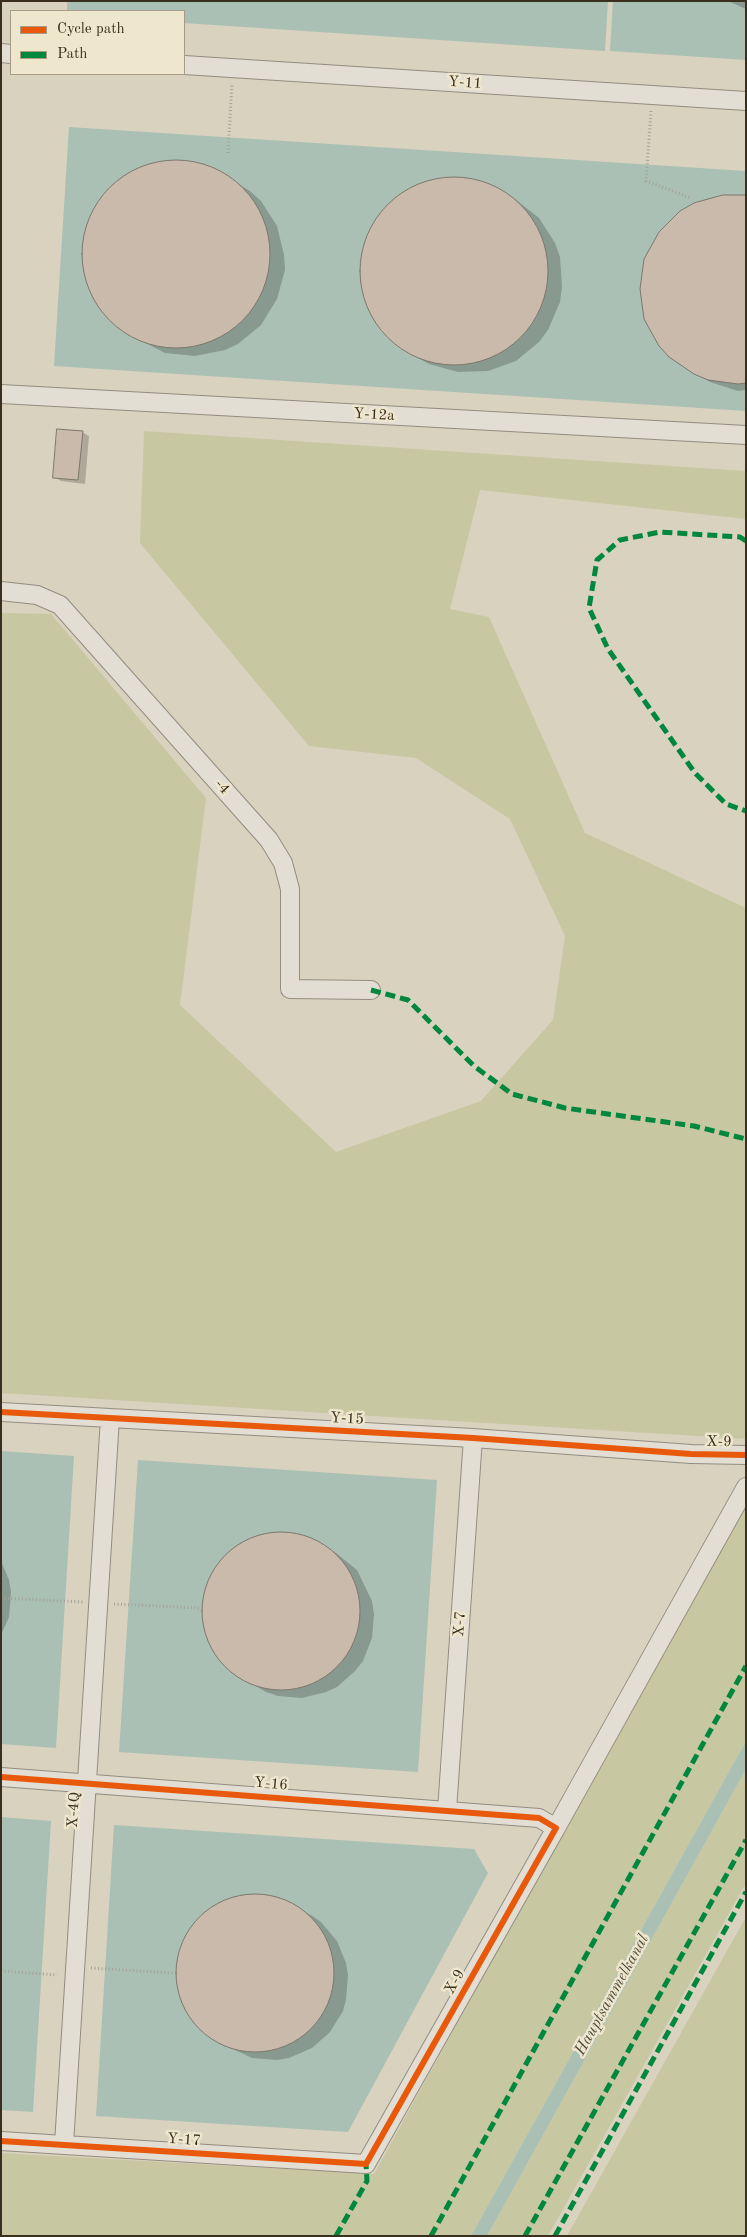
<!DOCTYPE html>
<style>
body{margin:0}
#map{position:relative;width:747px;height:2237px;overflow:hidden;background:#d9d2be;font-family:"Old Standard TT",serif}
canvas{display:block}
.frame{position:absolute;inset:0;border:2px solid #3a2e1e;pointer-events:none}
.legend{position:absolute;left:10px;top:10px;width:175px;height:65px;box-sizing:border-box;background:#eee6cd;border:1px solid #a69c87;margin:0;padding:6px 9px;list-style:none;font-size:15px;color:#3a2e1e}
.legend li{display:flex;align-items:center;gap:10px;height:25px}
.legend b{width:25px;border:1px solid #a69c87}
</style>
<div id="map">
<canvas width="747" height="2237"></canvas>
<div class="frame"></div>
<ul class="legend">
<li><b style="height:6px;background:#e8590c"></b>Cycle path</li>
<li><b style="height:6px;background:#00873e"></b>Path</li>
</ul>
</div>
<script>
const c = document.querySelector('canvas').getContext('2d');
c.lineJoin = 'round';
function paint(path, color) { c.fillStyle = color; c.fill(path, 'evenodd'); }
function stroke(path, color, width, dash) { c.strokeStyle = color; c.lineWidth = width; c.lineCap = dash ? 'butt' : 'round'; c.setLineDash(dash || []); c.stroke(path); }
function drawText(font, color, halo, rows, align = 'center') {
  c.font = font + ' "Old Standard TT",serif'; c.lineWidth = 5; c.setLineDash([]); c.textBaseline = 'middle'; c.strokeStyle = halo; c.fillStyle = color; for (const [text, x, y, turn = 0] of rows) {
    c.save(); c.translate(x, y); c.rotate((+turn || 0) * Math.PI / 180); c.textAlign = isNaN(turn) ? turn : align; if (halo) c.strokeText(text, 0, 0); c.fillText(text, 0, 0); c.restore();
  }
}
const green = new Path2D(`
 M144 431 746 471V519L480 490 450 609 489 617 585 833 746 908V1439L1 1393V613L51 614 206 798 180 1005 336 1152 481 1101 553 1020 565 936 510 819 416 758 309 746 140 543Z
 M746 1499V1741L471 2236H1V2153L374 2174Z
 M746 1769V1883L548 2236H487Z
 M746 1917V2236H567Z`);
const water = new Path2D(`
 M67 1H608L605 51 184 23V11H67Z
 M613 1H746V60L610 51Z
 M69 127 746 171V411L54 366Z
 M1 1451 74 1456 56 1748 1 1744Z
 M138 1460 437 1480 418 1772 119 1752Z
 M746 1741V1769L487 2236H471Z
 M1 1817 51 1821 33 2112 1 2110Z
 M114 1825 474 1849 488 1873 348 2132 96 2116Z`);
const shadow = new Path2D(`
 M728 1H746V9L730 2Z
 M165 161H180L209 167 224 175 250 191 261 201 277 226 284 255 285 270 277 299 261 325 238 344 225 350 195 356 165 353 136 338 111 321 94 297 84 269V239L87 224 101 198 123 177 136 170Z
 M442 178 472 179 500 190 515 199 539 218 555 243 560 257 562 287 560 302 548 330 539 342 516 361 488 371 458 372 429 364 401 348 379 327 371 314 362 286V256L371 227 389 203 414 186Z
 M746 197V390L738 391 710 382 695 373Z
 M82 432 89 436 85 484 61 481 54 477Z
 M287 1533 299 1535 321 1544 336 1553 357 1570 372 1601 374 1614 372 1638 363 1661 355 1671 337 1687 326 1692 302 1698 278 1696 266 1692 230 1671 214 1652 205 1629 203 1617 205 1593 214 1570 230 1551 240 1544 262 1535Z
 M1 1561 9 1580 11 1592 9 1617 1 1635Z
 M249 1895 273 1897 311 1915 321 1922 337 1941 346 1963 348 1975 346 2000 343 2011 330 2032 312 2048 289 2058 277 2060 252 2058 214 2040 196 2024 188 2014 179 1991 177 1979 179 1954 188 1932 204 1913 214 1906 225 1900Z`);
const building = new Path2D(`
 M82 254a94 94 0 1 1 188 0a94 94 0 1 1-188 0Z
 M360 271a94 94 0 1 1 188 0a94 94 0 1 1-188 0Z
 M723 195H746V383L738 384 708 380 694 374 669 357 659 346 644 319 640 289 644 259 659 232 680 211 694 203Z
 M57 429 83 431 78 480 53 478Z
 M202 1611a79 79 0 1 1 158 0a79 79 0 1 1-158 0Z
 M176 1973a79 79 0 1 1 158 0a79 79 0 1 1-158 0Z`);
const path = new Path2D(`
 M651 111 646 181 691 198
 M228 153 232 84
 M1 1598 83 1602
 M114 1604 199 1608
 M91 1968 173 1973
 M1 1971 57 1975`);
const street = new Path2D(`
 M1 53 11 54
 M184 65 746 101
 M1 394 746 435
 M1 591 37 595 60 605 269 840 283 863 290 889V989L371 990
 M1 1412 473 1438 691 1454 746 1455
 M1 1777 539 1818 556 1828 366 2164 1 2141
 M447 1810 473 1438
 M556 1828 746 1487
 M64 2144 110 1418`);
const quiet = new Path2D(`
 M746 541 740 537 660 532 620 540 597 560 589 608 608 649 695 773 726 804 746 811
 M371 990 408 1000 474 1066 512 1094 565 1108 694 1126 746 1139
 M336 2236 367 2181 366 2164
 M431 2236 746 1666
 M525 2236 746 1840
 M555 2236 746 1892`);
const cycleway = new Path2D(`
 M1 1412 473 1438 691 1454 746 1455
 M1 1777 539 1818 556 1828 366 2164 1 2141`);
const streetNames = [
 ["Y-11",465,83,4],
 ["Y-12a",374,415,3],
 ["-4",222,787,48],
 ["Y-15",347,1419,3],
 ["X-9",719,1442,1],
 ["X-7",460,1624,-86],
 ["Y-16",271,1784,5],
 ["X-4Q",74,1810,-86],
 ["X-9",455,1982,-61],
 ["Y-17",184,2140,4]
];
const waterNames = [
 ["Hauptsammelkanal",612,1995,-61]
];
paint(green, '#c7c7a1');
paint(water, '#aac0b4');
paint(shadow, '#0003');
paint(building, '#cabaab');
stroke(building, '#7d776b', 1);
stroke(street, '#938d80', 20);
stroke(path, '#a5a198', 3, [1, 2.5]);
stroke(street, '#e2ded4', 18);
stroke(quiet, '#00873e', 5, [10, 5]);
stroke(cycleway, '#e8590c', 6);
drawText('15px', '#3a2e1e', '#eee6cd', streetNames);
drawText('italic 16px', '#4c4a3b', '#eee6cd', waterNames);
</script>
